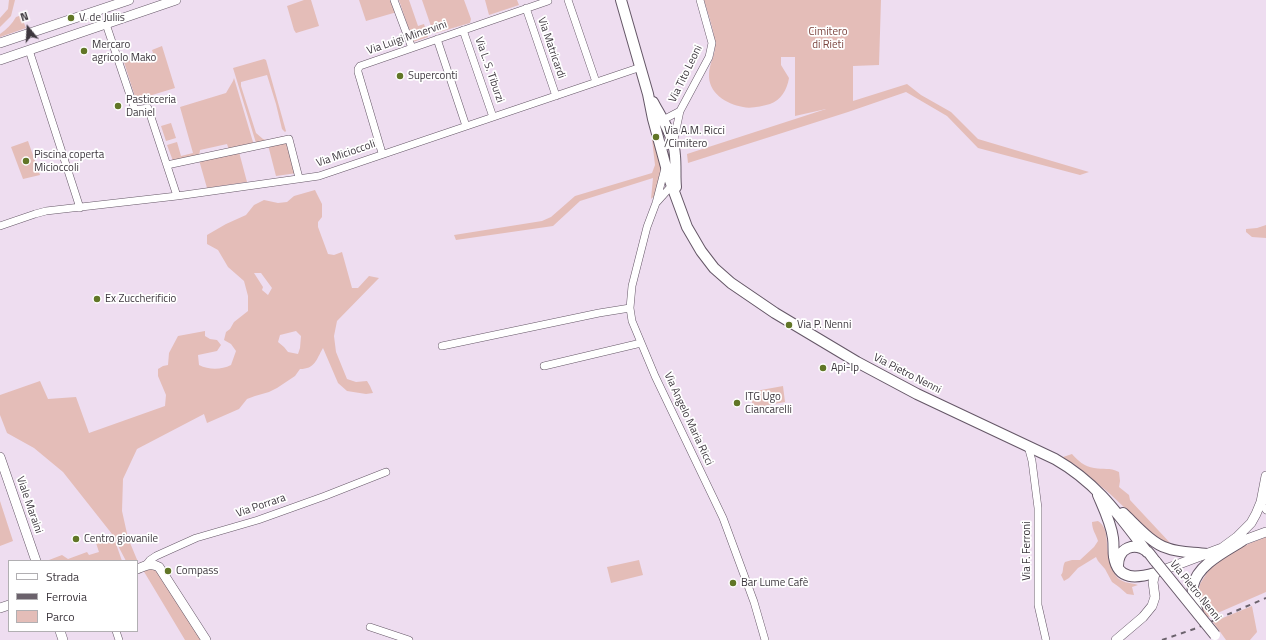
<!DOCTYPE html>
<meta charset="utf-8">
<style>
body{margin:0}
#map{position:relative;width:1266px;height:640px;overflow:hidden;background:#eeddf0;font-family:"Titillium Web",sans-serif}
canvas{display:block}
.legend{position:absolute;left:8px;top:560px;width:130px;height:72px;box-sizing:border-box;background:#fff;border:1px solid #b1afb2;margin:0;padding:5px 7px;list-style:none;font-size:12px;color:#3d373e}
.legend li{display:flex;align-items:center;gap:8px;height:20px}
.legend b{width:20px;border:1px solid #b1afb2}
.north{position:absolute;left:8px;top:8px;width:40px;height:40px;-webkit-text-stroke:3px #fff;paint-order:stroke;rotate:342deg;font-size:11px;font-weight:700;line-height:16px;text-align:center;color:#3d373e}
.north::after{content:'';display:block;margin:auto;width:14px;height:18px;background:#3d373e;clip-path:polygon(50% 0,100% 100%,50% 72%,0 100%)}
</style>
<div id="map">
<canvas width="1266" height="640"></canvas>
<ul class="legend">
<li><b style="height:5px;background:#fff"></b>Strada</li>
<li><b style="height:5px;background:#6b626c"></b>Ferrovia</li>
<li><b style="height:11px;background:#e4bdb8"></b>Parco</li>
</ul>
<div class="north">N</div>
</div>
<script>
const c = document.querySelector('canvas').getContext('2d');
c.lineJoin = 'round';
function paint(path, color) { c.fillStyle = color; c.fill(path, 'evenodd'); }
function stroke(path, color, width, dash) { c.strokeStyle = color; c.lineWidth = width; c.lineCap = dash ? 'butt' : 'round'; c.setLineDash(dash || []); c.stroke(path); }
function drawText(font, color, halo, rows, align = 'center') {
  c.font = font + ' "Titillium Web",sans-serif'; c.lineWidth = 3.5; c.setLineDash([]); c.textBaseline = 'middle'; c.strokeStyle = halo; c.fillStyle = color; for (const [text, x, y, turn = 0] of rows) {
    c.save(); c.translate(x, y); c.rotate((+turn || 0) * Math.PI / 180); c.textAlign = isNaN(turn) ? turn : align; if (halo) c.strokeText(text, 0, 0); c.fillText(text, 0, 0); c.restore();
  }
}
const green = new Path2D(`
 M9 0H15L11 16 0 27V18L8 9Z
 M304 0H311L319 26 296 33 294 30 287 6Z
 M359 0H393L397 12 366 21Z
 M399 0H409L418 26 424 24 428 37 413 42Z
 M422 0H464L471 19 470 23 436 33 433 32Z
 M485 0H517L519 5 489 15Z
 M704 0H881L879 65 853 66V101L907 84 921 95 951 112 978 139 1089 172 1080 175 978 148 947 116 906 92 848 112 688 163 687 154 826 109 795 116V57H781V65L789 78C787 90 781 100 770 104 762 106 751 109 743 107 726 104 708 93 709 74 709 64 716 54 715 44 714 29 708 14 704 0Z
 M19 16 22 18 26 28 0 37V34C7 29 12 24 16 17Z
 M162 46 175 88 136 100 124 62 153 53 152 50Z
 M264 59 266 60 286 131 285 132 282 129 276 104 267 75 241 82V86L256 133 263 139 267 140 284 136 285 138 256 143 233 68Z
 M234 78 253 142 252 145 229 150 227 144 200 150 199 156 173 161 167 145 177 142 181 156 193 153 180 107 226 93 233 81Z
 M171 123 176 138 166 141 161 126Z
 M651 131 664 171 660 191 651 199 653 178 580 201 553 226 456 240 454 235 542 221 551 217 575 196 652 173 655 165Z
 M28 141 40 175 23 179 11 147Z
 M288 141 297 173 276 176 268 145Z
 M239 152 247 182 207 188 199 160Z
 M315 190 322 204V217L318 222V227L328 254 334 255 342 252 352 288H358L369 276 379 278 337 321 334 336 336 352 347 379 356 382 367 381 370 386 373 393 366 394 347 391 338 383 323 348C316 360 315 369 300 369L295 376 277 388 269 392 255 396 247 399 239 409 207 423 204 414 137 449 123 479 122 511 128 538 138 562H137V561H126L114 538 122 561H49V560L62 555 68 559 87 552 89 555 99 552 95 540 112 534 63 472 34 448 7 433 0 415V395L40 381 48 399 76 397 89 433 165 406 166 395 158 376V369L163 366 168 365 169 353 178 336 205 331V336L210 339 217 340 221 345 217 351 198 355 199 365C209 370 221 370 231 365L236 351 231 344 224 340 226 332 230 329 234 322 248 311V296L244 281 228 267 218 250 207 244V235L226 224 246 215 254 205 264 200 278 203 287 202 294 196ZM254 273H261L272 288 268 295 262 290 263 287ZM296 331 301 336 300 348 298 354 288 352 284 347 278 342 280 335Z
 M1266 225V238L1252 237 1246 232V229L1257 228Z
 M783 386 785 402 753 408 750 392Z
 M1072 454C1077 460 1085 467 1094 468 1104 470 1109 467 1119 472L1120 481 1119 487 1129 495 1130 500 1172 545 1161 542 1109 493 1074 464 1068 461 1063 457Z
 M0 501 13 541 0 546Z
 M1098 521C1110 529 1105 544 1109 556 1110 558 1112 560 1112 562 1114 569 1113 574 1119 579 1124 583 1132 583 1138 585L1132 587 1134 595 1127 594 1119 587 1112 582 1105 569 1098 561 1096 557 1078 568 1069 578 1064 581 1061 575C1064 572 1062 567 1065 562L1072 560H1080L1094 547 1098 541C1096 534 1092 530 1092 522Z
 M1266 537V592L1206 618 1202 609 1198 593 1200 584 1211 566 1238 548Z
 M639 560 643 575 611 583 607 567Z
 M150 567 156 569 205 640H185L143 570Z
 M1252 606 1257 632 1250 640H1226L1213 622Z`);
const street = new Path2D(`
 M394 0 412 48
 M568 0 596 82
 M526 8 556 96
 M106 24 135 110 148 108 177 196
 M463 30 493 117
 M437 39 466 126
 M29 50 80 208
 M659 122 680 111
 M661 147 673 144 680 111 709 57 712 43 700 0
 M382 153 358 72V69L360 66 548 1
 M167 165 289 139 299 178
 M665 168 656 203 647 227 632 286 630 308 632 321 655 376 723 518 754 602 765 640
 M657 202 674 183
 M0 226 35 214 46 211 177 196 319 176 641 67
 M442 346 599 313 630 308
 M544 366 641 343
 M1028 446 1032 461 1038 508V605L1046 640
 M1266 501 1261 502 1266 510
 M146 565 150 560 156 556 196 538 258 520 325 496 386 472
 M370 627 409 640
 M116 631 119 640`);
const secondary = new Path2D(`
 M0 43 129 0
 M0 60 176 0
 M0 457 36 561
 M1236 543 1266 532
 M137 569C145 566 151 562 159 567L206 640
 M0 608 9 605
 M60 631 63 640
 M1116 640 1143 617 1152 606 1155 597 1153 582 1155 573 1222 548 1237 537 1251 523 1256 514 1261 502 1266 476`);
const primary = new Path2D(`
 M621 0 648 94 653 119 669 178 687 227 701 251 714 268 731 283 775 313 857 362 917 394 1055 459C1097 483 1118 514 1147 552
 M653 102C662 119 674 136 675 156 676 167 675 177 676 187
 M1098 495C1104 509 1111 523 1113 538 1114 545 1113 551 1114 557 1118 581 1137 578 1155 573
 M1123 513C1135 524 1152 544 1167 548 1179 553 1194 552 1207 554
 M1118 566C1118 548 1134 541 1148 552 1151 555 1153 559 1156 562
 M1198 613C1196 605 1191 595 1193 586 1197 565 1226 551 1242 541`);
const rail = new Path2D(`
 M1162 640 1194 629 1266 598`);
const primaryBridge = new Path2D(`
 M1156 562 1215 635`);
const markers = [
 [71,18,4,"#617627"],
 [84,51,4,"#617627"],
 [400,76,4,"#617627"],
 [118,106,4,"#617627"],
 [656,137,4,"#617627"],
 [26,161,4,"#617627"],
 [97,299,4,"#617627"],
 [789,325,4,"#617627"],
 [823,368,4,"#617627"],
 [737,403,4,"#617627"],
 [76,539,4,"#617627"],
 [168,571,4,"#617627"],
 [733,583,4,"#617627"]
];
const poiNames = [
 ["V. de Juliis",79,18],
 ["Mercaro",92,45],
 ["agricolo Mako",92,58],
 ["Superconti",408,76],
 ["Pasticceria",126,100],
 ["Daniel",126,113],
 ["Via A.M. Ricci",664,131],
 ["/Cimitero",664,144],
 ["Piscina coperta",34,155],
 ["Micioccoli",34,168],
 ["Ex Zuccherificio",105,299],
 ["Via P. Nenni",797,325],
 ["Api-Ip",831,368],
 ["ITG Ugo",745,397],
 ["Ciancarelli",745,410],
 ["Centro giovanile",84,539],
 ["Compass",176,571],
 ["Bar Lume Cafè",741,583]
];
const parkNames = [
 ["Cimitero",828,32],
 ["di Rieti",828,45]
];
const streetNames = [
 ["Via Luigi Minervini",407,38,-19],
 ["Via Matricardi",551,48,71],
 ["Via L. S. Tiburzi",489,70,71],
 ["Via Tito Leoni",686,74,-64],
 ["Via Micioccoli",346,154,-19],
 ["Via Pietro Nenni",907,374,27],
 ["Via Angelo Maria Ricci",688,419,65],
 ["Viale Maraini",29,505,71],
 ["Via Porrara",261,506,-19],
 ["Via F. Ferroni",1027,551,-90],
 ["Via Pietro Nenni",1195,591,51]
];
paint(green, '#e4bdb8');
stroke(street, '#655767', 8);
stroke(secondary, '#655767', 10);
stroke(primary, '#655767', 12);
stroke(street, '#fff', 7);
stroke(secondary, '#fff', 9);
stroke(primary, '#fff', 10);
stroke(rail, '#6b626c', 2, [5, 5]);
stroke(primaryBridge, '#655767', 12, []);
stroke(primaryBridge, '#fff', 10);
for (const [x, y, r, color] of markers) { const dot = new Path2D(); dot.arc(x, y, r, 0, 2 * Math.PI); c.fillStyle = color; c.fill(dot); stroke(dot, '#fff', 1.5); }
drawText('11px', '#3d373e', '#fff', poiNames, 'left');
drawText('11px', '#7b443e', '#fff', parkNames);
drawText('11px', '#3d373e', '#fff', streetNames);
</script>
